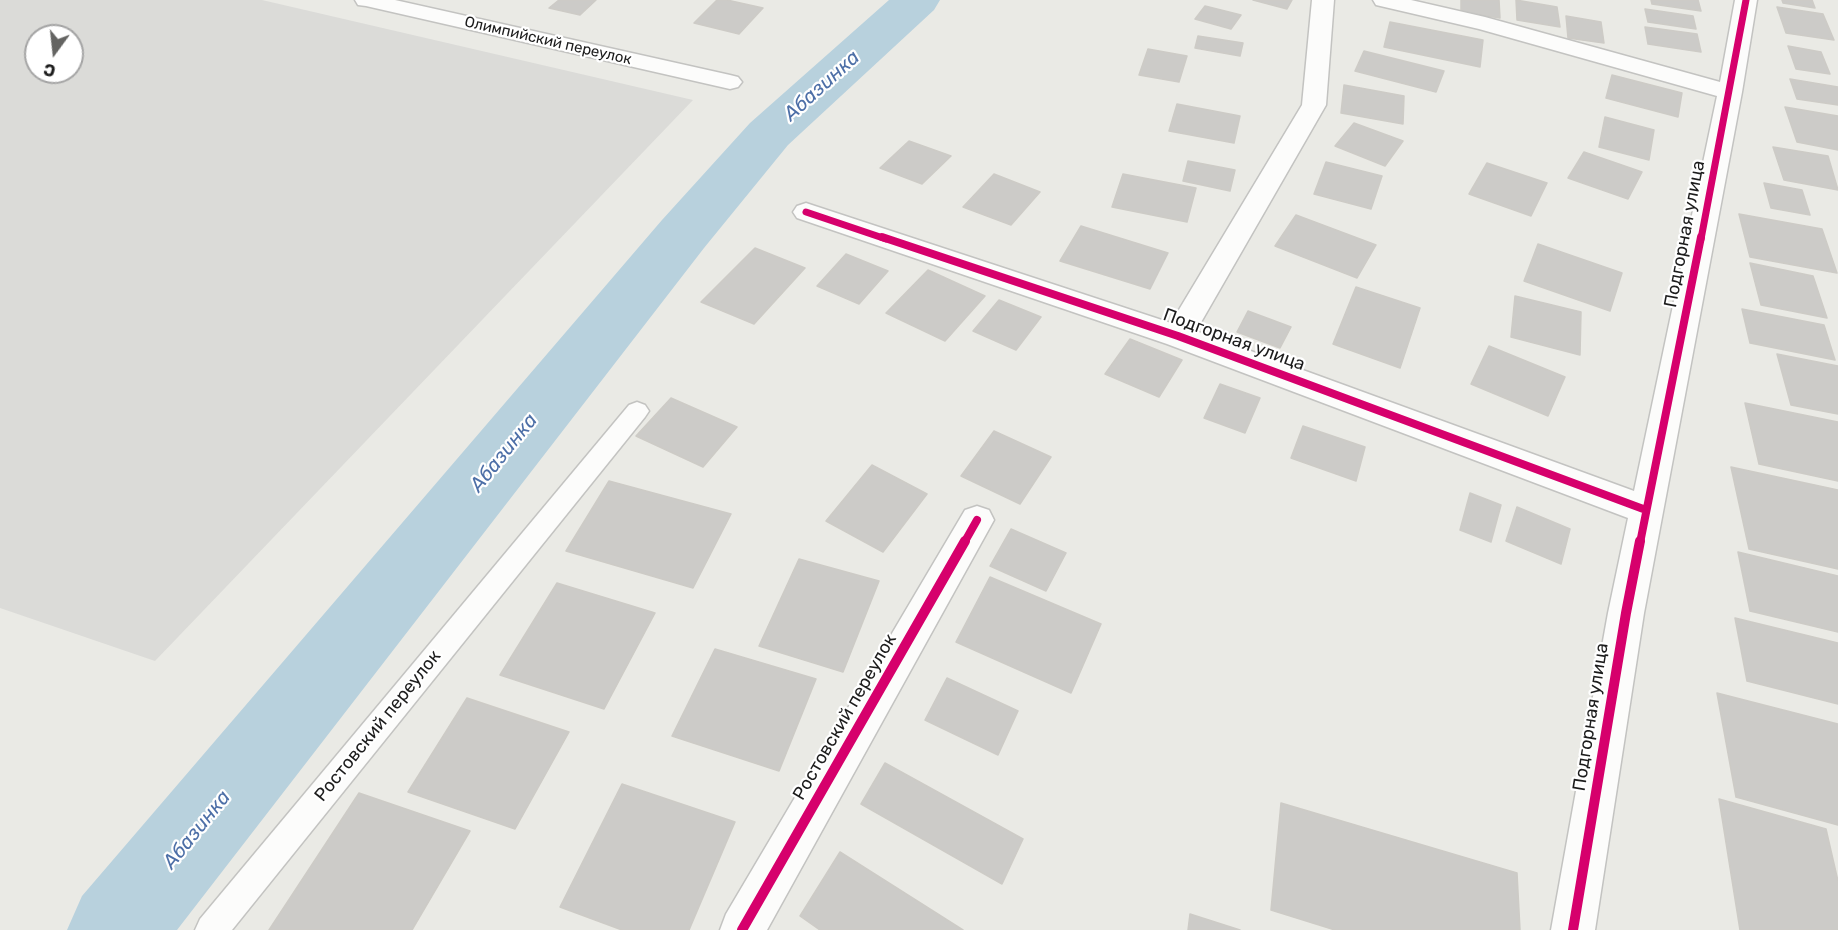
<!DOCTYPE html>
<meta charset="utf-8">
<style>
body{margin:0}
#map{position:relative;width:1838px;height:930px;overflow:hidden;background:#eaeae5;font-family:Rubik,sans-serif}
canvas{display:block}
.north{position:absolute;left:24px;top:24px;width:60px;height:60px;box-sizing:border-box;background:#fff;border:2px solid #a4a4a4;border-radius:50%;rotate:195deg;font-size:16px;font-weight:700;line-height:24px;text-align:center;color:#1c1c1c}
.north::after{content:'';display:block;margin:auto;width:21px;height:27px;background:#646462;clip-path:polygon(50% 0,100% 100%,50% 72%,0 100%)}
</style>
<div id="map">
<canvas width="1838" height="930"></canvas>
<div class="north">С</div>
</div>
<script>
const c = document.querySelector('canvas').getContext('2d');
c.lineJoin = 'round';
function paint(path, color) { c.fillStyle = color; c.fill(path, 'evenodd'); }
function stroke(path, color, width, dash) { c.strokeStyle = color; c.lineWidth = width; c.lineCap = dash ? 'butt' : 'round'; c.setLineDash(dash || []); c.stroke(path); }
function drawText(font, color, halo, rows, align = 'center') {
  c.font = font + ' Rubik,sans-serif'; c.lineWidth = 4.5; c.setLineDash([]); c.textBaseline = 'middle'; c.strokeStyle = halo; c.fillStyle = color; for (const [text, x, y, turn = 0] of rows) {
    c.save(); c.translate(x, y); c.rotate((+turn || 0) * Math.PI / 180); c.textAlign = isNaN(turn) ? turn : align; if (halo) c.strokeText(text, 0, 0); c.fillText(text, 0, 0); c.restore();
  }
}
const parking = new Path2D(`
 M0 0H262L693 100 155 661 0 608ZM36 36H72V72H36Z`);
const river = new Path2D(`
 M889 0H940L934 10 788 145 704 248 177 930H67L82 896 662 220 750 123Z`);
const building = new Path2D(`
 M559 0H596L580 15 549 8Z
 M717 0H727L763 8 739 34 694 23Z
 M1253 0H1292L1287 9Z
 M1461 0H1499L1500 18 1461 12Z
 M1516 0 1557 7 1560 27 1517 20Z
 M1651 0H1698L1701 11 1652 4Z
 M1782 0H1812L1815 8 1783 3Z
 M1205 6 1241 15 1231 29 1195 19Z
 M1777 7 1823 14 1834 40 1786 33Z
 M1645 9 1693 16 1696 29 1648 22Z
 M1566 16 1601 22 1604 43 1568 38Z
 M1390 22 1483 40 1480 67 1384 47Z
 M1645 27 1697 34 1701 52 1648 44Z
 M1198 36 1243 43 1240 56 1195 48Z
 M1788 46 1821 52 1830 74 1796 69Z
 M1148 49 1187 56 1179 82 1139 75Z
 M1364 51 1444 71 1436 92 1355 71Z
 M1612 75 1682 93 1678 117 1606 98Z
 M1790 79 1838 87V105L1797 99Z
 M1344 85 1404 96 1403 124 1341 113Z
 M1177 104 1240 116 1234 143 1169 131Z
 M1785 107 1838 116V150L1797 142Z
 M1605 117 1654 130 1649 160 1599 147Z
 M1354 123 1403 141 1385 166 1335 146Z
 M909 141 951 156 922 184 880 168Z
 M1773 147 1828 156 1838 190 1784 180Z
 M1584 152 1642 172 1628 199 1568 178Z
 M1188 161 1235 170 1230 191 1183 181Z
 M1326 162 1382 176 1371 209 1314 194Z
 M1487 163 1547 183 1531 216 1469 194Z
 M994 174 1040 192 1011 225 963 207Z
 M1123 174 1196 188 1187 222 1112 207Z
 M1764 183 1802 190 1810 215 1771 208Z
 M1739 214 1822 229 1837 273 1750 257Z
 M1296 215 1376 245 1357 278 1275 246Z
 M1081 226 1168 253 1150 289 1060 261Z
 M1538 244 1622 273 1610 311 1524 281Z
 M755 248 805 268 754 324 701 302Z
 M846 254 888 271 859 304 817 286Z
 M1750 263 1813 276 1827 318 1761 305Z
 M928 270 985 296 945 341 886 313Z
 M1356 287 1420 308 1400 368 1333 344Z
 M1515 296 1581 312 1580 355 1511 337Z
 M999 300 1041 317 1016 350 973 331Z
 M1742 309 1824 325 1835 360 1750 343Z
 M1248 311 1291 327 1280 348 1237 332Z
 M1130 339 1182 360 1159 397 1105 374Z
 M1489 346 1565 377 1548 416 1471 384Z
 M1777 354 1838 366V414L1791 405Z
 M1220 384 1260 398 1245 433 1204 418Z
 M671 398 737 427 703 467 636 436Z
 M1745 403 1838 422V481L1759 464Z
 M1303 426 1365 447 1356 481 1291 458Z
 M994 431 1051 457 1020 504 961 476Z
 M872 465 927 494 883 552 826 521Z
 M1731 467 1838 490V569L1749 549Z
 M609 481 731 514 693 588 566 551Z
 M1470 493 1501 505 1491 542 1460 530Z
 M1517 507 1570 529 1561 564 1506 541Z
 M1011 529 1066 553 1046 591 990 566Z
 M1738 552 1838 576V632L1750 611Z
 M799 559 879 581 843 672 759 646Z
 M990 577 1101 624 1071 693 956 642Z
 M557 583 655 613 604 709 500 675Z
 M1735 618 1838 643V704L1747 681Z
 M715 649 816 679 779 771 672 736Z
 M947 678 1018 711 998 755 925 720Z
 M1717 693 1838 724V825L1736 797Z
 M467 698 569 732 515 829 408 792Z
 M885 763 1023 839 1002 884 861 804Z
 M622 784 735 822 689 930H622L560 907Z
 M359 793 470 831 412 930H269Z
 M1719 799 1826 829 1838 881V930H1740Z
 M1281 803 1517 873 1520 930H1335L1271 910Z
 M840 852 963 930H820L800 916Z
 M1190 914 1240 930H1188Z`);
const lane = new Path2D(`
 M637 402 645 405 649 411 645 417 232 930H195L200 919 629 405Z`);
const street = new Path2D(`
 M355 0H395L730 75 738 77 742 82 738 87 730 89 366 6 358 5Z
 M1312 0H1334L1326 105 1196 331 1634 491 1717 96 1479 29 1376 5 1373 0H1411L1485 17 1720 82 1735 0H1757L1742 92 1644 613 1595 930H1551L1608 613 1628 518 1167 344 797 218 793 212 797 206 806 203 815 206 1171 323 1302 105Z
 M977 506 989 510 994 520 767 930H720L726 914 965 510Z`);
const cyclewayFar2 = new Path2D(`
 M806 212 886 239
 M1701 239 1746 0`);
const cyclewayFar1 = new Path2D(`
 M882 237 1178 336 1646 510
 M964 543 977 520
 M1640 543 1701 237`);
const cycleway = new Path2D(`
 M742 930 965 541
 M1573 930 1626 613 1640 541`);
const farStreetnames = [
 ["Олимпийский переулок",548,41,13]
];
const streetNames = [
 ["Подгорная улица",1685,234,-79],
 ["Подгорная улица",1234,340,20],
 ["Ростовский переулок",845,717,-60],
 ["Подгорная улица",1591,717,-81],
 ["Ростовский переулок",378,726,-51]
];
const waterNames = [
 ["Абазинка",822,86,-42],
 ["Абазинка",504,453,-51],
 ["Абазинка",197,830,-51]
];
paint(parking, '#dbdbd8');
paint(river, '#b8d1dd');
paint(building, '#cccbc8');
stroke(building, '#cdcbc6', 1.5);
stroke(lane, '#c3c3c1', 3);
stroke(street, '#c3c3c1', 3);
paint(lane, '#fcfcfb');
paint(street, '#fcfcfb');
stroke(cyclewayFar2, '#d6006c', 7);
stroke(cyclewayFar1, '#d6006c', 8);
stroke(cycleway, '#d6006c', 10);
drawText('15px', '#1c1c1c', '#fff', farStreetnames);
drawText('18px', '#1c1c1c', '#fff', streetNames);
drawText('italic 20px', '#4d6fa7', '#fff', waterNames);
</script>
